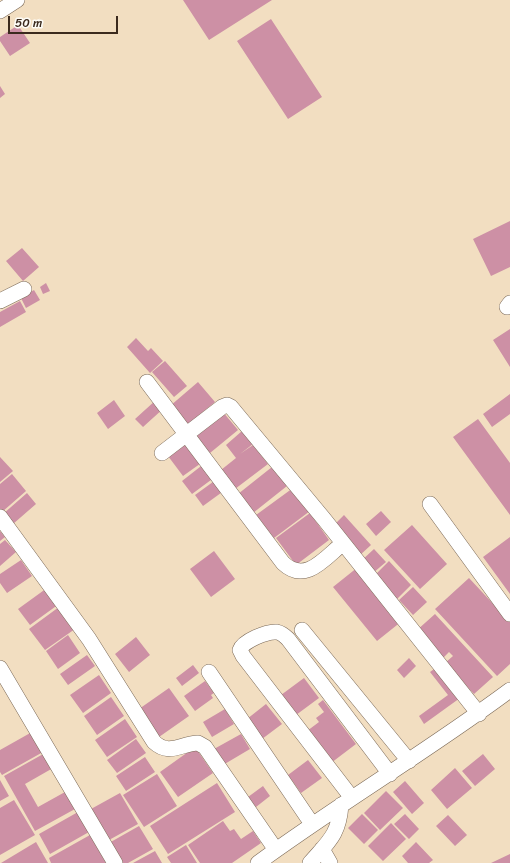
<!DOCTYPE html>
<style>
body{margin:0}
#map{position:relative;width:510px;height:863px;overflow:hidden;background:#f2dec1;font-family:Sriracha,sans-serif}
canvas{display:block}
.scale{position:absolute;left:8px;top:16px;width:110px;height:18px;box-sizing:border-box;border:2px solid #3b2a1e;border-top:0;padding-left:5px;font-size:12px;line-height:14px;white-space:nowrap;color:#3b2a1e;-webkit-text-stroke:3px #fdfcf7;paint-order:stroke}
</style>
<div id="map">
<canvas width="510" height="863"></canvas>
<div class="scale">50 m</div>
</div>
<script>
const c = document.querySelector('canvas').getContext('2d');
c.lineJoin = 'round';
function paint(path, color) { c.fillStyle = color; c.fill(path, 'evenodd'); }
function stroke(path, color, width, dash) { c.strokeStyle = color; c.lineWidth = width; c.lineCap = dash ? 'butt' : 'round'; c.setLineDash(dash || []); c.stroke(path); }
const building = new Path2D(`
 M183 0H272L209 40Z
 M271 19 322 97 288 119 237 41Z
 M18 25 30 43 10 56 0 41V37Z
 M0 86 5 94 0 98Z
 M510 221V267L491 276 473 239Z
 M22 248 39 267 23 281 6 261Z
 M46 283 50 291 43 294 40 287Z
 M34 290 40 300 26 308 21 298Z
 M20 301 26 312 0 327V312Z
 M510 329V367L493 340Z
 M136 338 148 351 151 348 163 361 150 373 127 347Z
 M165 361 187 386 174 397 152 372Z
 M198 382 215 402 186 426 170 406Z
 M510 394V414L492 427 483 414Z
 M114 400 125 416 108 429 97 413Z
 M156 400 164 408 143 427 135 419Z
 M223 412 238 430 210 453 195 436Z
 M478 419 510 463V515L453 437Z
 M242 431 253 444 240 454 253 445 268 464 235 489 221 470 236 458 226 445Z
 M188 441 204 461 183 476 168 456Z
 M0 457 13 471 0 482Z
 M205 463 215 477 192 494 182 481Z
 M272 467 287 486 253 513 238 494Z
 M12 474 26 491 2 512 0 509V484Z
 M217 479 225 490 203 506 195 495Z
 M293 488 310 511 274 538 256 515Z
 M27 493 36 504 13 524 3 514Z
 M381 511 391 522 376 536 366 524Z
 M310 513 329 540 296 565 276 538Z
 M344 515 371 545 359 556 332 527Z
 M412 525 447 564 420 589 384 550Z
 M0 531 5 537 0 541Z
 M510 537V594L483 557Z
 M5 540 16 552 0 566V544Z
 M374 549 386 562 373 573 361 561Z
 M214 551 235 579 211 597 190 569Z
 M21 560 32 576 7 593 0 583V574Z
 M389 561 411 585 397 599 375 575Z
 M358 567 402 621 377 641 333 587Z
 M469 578 510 622V664L497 676 435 609Z
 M413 587 427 602 413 615 399 600Z
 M47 588 59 604 30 625 18 609Z
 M59 607 75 629 45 650 29 629Z
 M435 614 493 677 474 694 445 663 453 656 449 652 442 659 416 631Z
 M68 635 80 653 58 669 46 651Z
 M136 637 150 655 129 672 115 654Z
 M87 655 95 666 68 685 60 674Z
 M409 658 416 666 404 678 397 670Z
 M193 665 199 673 182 686 176 678Z
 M437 667 460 698 424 724 419 716 448 695 430 672Z
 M99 675 111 693 83 713 70 695Z
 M304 678 319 698 296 715 281 695Z
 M205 681 214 693 211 695 213 698 195 711 184 696Z
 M169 688 189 716 159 737 139 709Z
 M111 697 124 716 97 735 84 716Z
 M323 700 356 744 331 763 307 731 319 722 316 718 324 712 318 704Z
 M266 704 282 724 262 739 247 719Z
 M225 709 234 724 212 737 203 722Z
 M125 719 137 737 107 757 95 740Z
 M32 732 43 752 2 775 0 772V750Z
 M241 734 250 749 223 765 214 749Z
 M136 739 146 753 117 773 107 760Z
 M195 747 213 773 178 797 160 772Z
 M45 753 53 768 25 784 38 807 65 792 75 809 35 831 4 776Z
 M483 754 495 769 475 786 462 771Z
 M145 757 155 772 126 791 116 776Z
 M308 760 322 778 301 793 288 775Z
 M455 768 472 788 447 809 431 790Z
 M157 774 177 806 144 827 123 795Z
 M0 780 9 796 0 801Z
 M405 781 424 803 412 814 393 792Z
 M217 783 235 812 168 854 150 826Z
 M263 786 270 796 256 807 248 797Z
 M386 791 403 808 380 830 364 813Z
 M120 793 138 824 109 840 91 809Z
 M14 800 35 835 0 855V808Z
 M78 812 89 832 50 854 39 834Z
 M362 814 378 830 364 844 348 828Z
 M405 814 419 829 409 839 394 824Z
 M448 815 467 835 455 846 436 826Z
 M223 821 230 831 234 829 241 839 253 831 261 843 232 863H200L188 845Z
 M391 823 406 839 383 861 368 846Z
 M139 826 153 849 128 863H120L109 843Z
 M90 835 106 863H51L49 858Z
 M36 842 48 863H1Z
 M416 842 433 860 429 863H408L402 856Z
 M186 845 197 863H171L167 857Z
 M155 851 162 863H133Z
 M510 854V863H491Z`);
const minor = new Path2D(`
 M0 11 17 0
 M0 301 24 289
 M507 307 510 303
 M147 382 283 563C305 584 324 559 342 544
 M162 453 222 407 227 405 231 407 324 519 479 714
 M430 504 510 614
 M0 517 89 639 154 742C169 756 180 744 198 743L205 747 276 850
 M302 630 409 761
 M0 668 115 863
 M209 672 312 824
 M352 798 243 656 240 650C243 641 267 631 277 632 282 633 285 636 288 639L390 774
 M322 849 330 863
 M258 863C340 803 428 751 510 690
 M310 863C328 842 339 835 341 805`);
paint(building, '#cd90a5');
stroke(minor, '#7b6957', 16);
stroke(minor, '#fff', 15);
</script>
